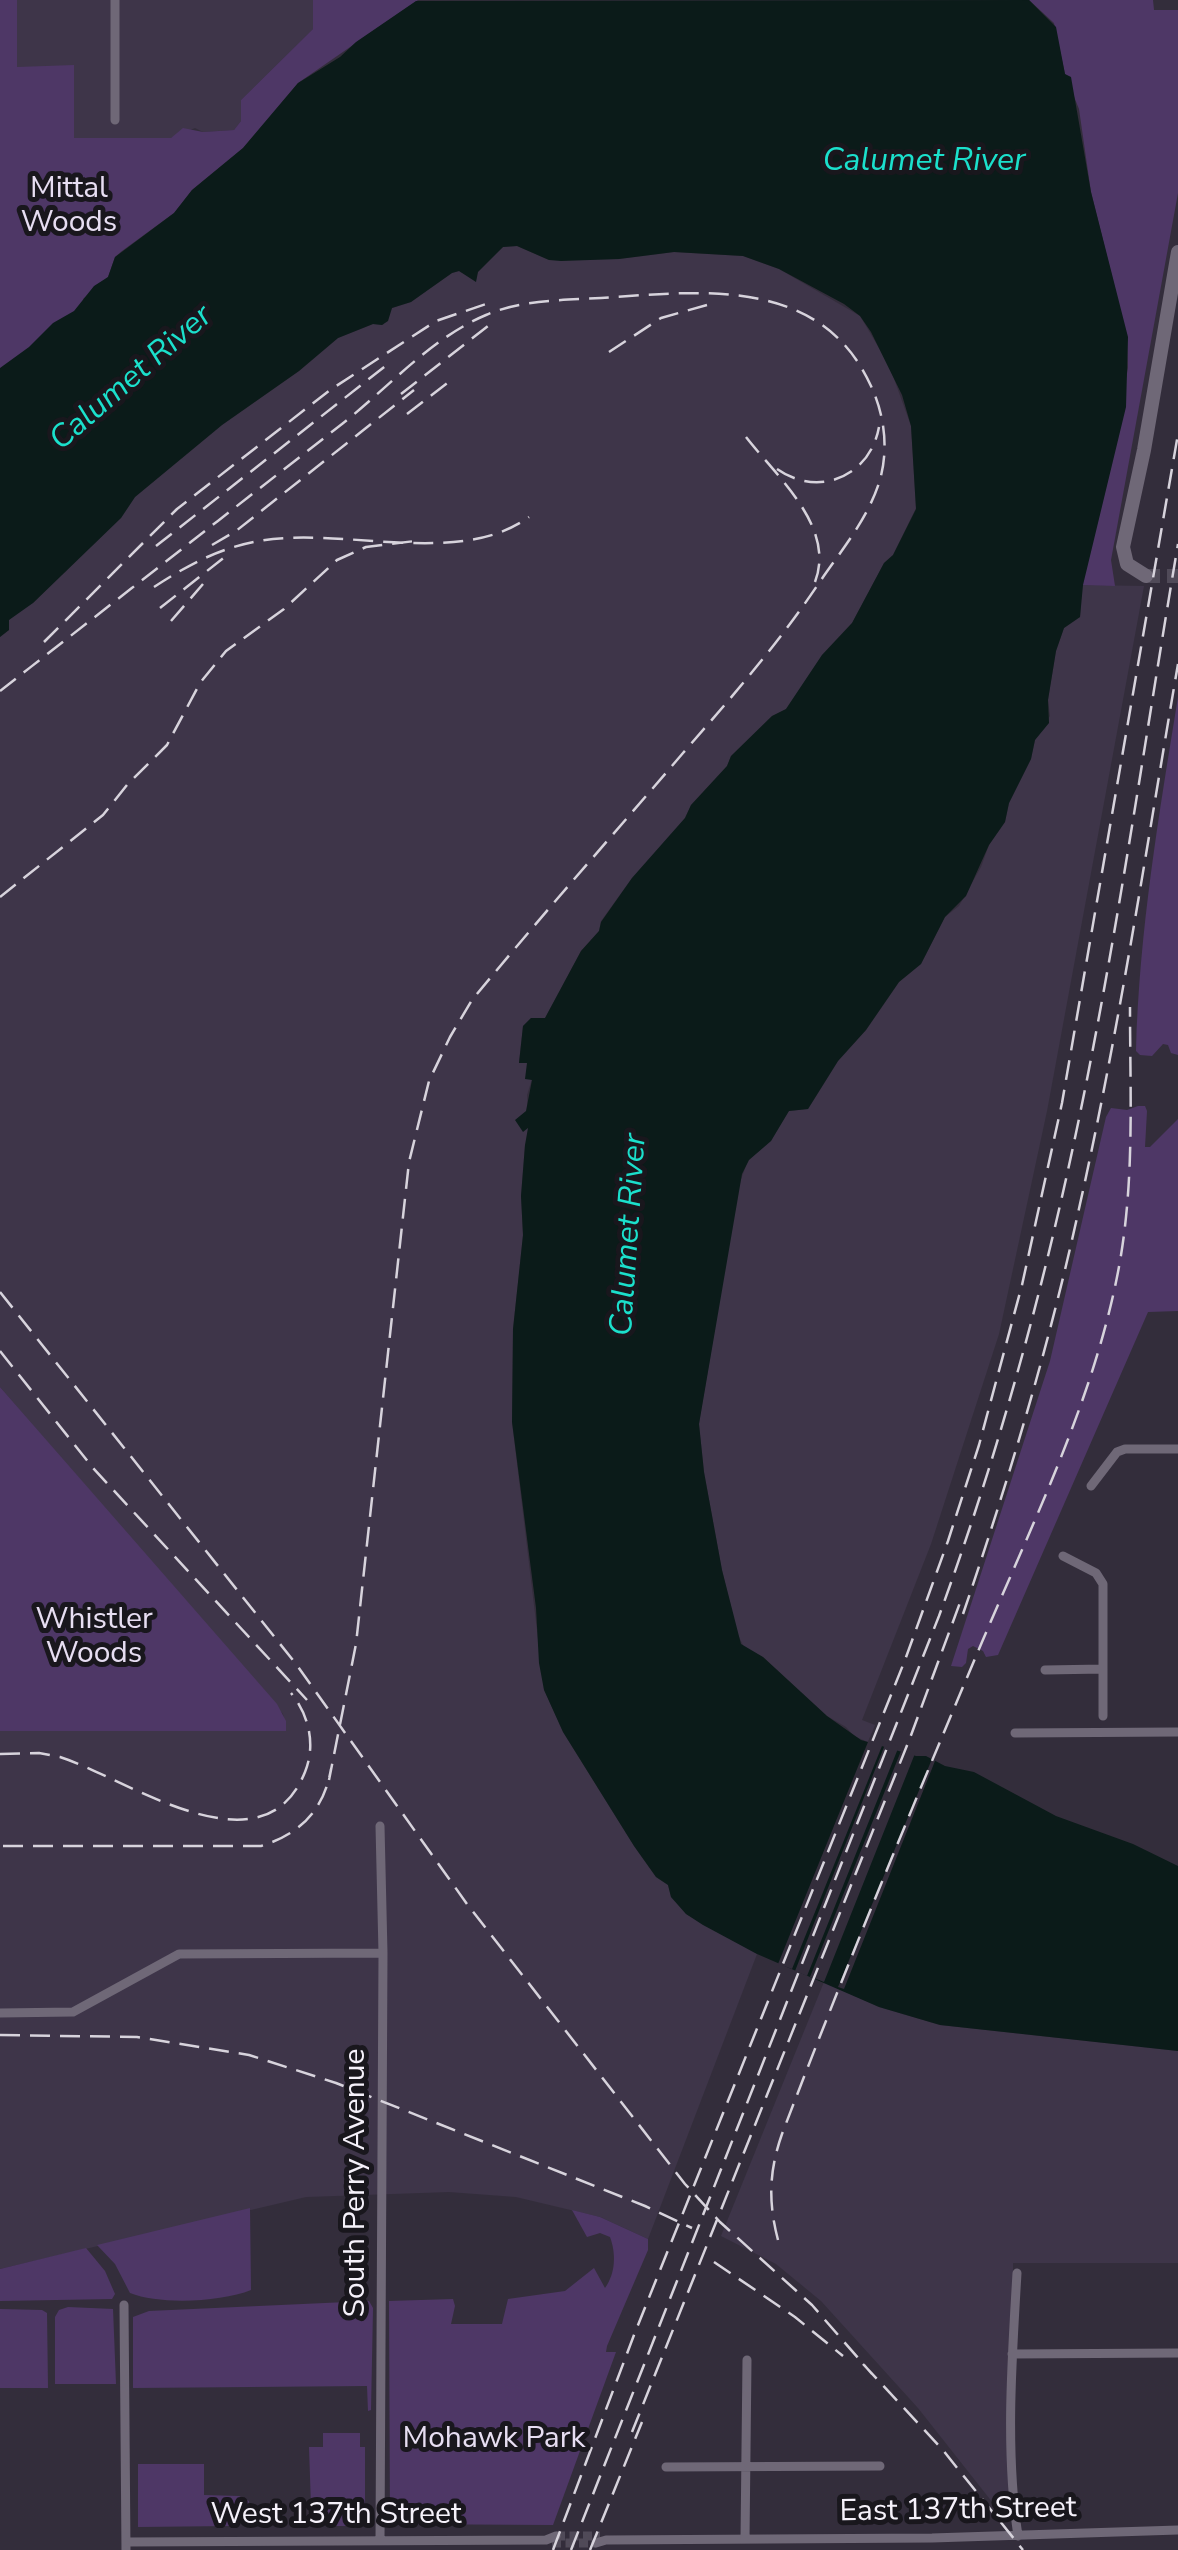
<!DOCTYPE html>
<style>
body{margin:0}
canvas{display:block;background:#332d3b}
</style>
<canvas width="1178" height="2550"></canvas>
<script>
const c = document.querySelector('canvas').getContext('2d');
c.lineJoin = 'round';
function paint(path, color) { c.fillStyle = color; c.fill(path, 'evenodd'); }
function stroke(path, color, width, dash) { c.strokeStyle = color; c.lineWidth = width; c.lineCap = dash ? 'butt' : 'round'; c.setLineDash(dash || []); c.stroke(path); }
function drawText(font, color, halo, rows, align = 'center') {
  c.font = font + ' "Nunito Sans",sans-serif'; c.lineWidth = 10; c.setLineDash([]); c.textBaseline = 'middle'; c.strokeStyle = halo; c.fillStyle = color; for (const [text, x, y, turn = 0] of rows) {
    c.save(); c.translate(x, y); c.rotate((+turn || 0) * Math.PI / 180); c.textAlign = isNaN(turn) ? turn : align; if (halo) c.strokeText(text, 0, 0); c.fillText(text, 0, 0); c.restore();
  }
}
const built = new Path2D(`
 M17 0H313V29L241 100V121L234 130 203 132 195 128 171 138H73L16 67Z
 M517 246 549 260 619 259 674 252 743 256 779 269 860 316 889 365 911 426 916 508 893 555 884 563 852 623 822 655 786 709 772 716 731 756 727 766 691 805 685 818 632 878 601 921 599 931 581 951 545 1018H531L523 1026 519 1062 527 1063 532 1079 527 1095 529 1139 525 1145 521 1196 523 1235 513 1329 512 1422 544 1689 563 1732 634 1846 656 1877 668 1885 671 1897 686 1914 757 1954 648 2239 600 2217 516 2197 449 2192 306 2197 0 2269V1731L286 1730 283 1714 0 1387V637L9 630V620L17 612 33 603 121 518 135 497 222 425 299 371 338 338 373 324 383 325 392 308 411 302 452 273 459 271 470 277 503 247Z
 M1082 585 1144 586 1047 1111 999 1334 931 1544 862 1720 875 1725 868 1742 854 1736 846 1727 827 1716 763 1657 745 1649 737 1633 722 1570 704 1472 699 1424 738 1188 748 1160 771 1141 786 1114 789 1111 808 1109 838 1061 866 1030 899 982 921 964 945 917 959 906 981 867 989 845 1005 822 1009 803 1031 759 1035 740 1050 716 1048 700 1056 651 1064 628 1080 617Z
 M824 1982 879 2007 940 2025 1178 2051V2263H1013V2517H1004L918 2408 821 2301 776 2264 721 2236Z`);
const green = new Path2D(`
 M0 0H17V67L74 65V138H171L183 128 203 132 234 130 241 121V100L313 29V0H418L298 83 243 148 192 190 174 213 122 251 115 257 108 277 83 299 90 308 0 398Z
 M1029 0H1153L1154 10H1178V193L1111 560 1115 586 1082 585 1108 479 1128 368 1127 337 1091 192 1079 109 1065 74 1054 23Z
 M1178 697V1055L1171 1053 1168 1045 1163 1044 1152 1056 1140 1055 1136 1051C1139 932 1159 814 1178 697Z
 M1138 1106H1145L1147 1111 1145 1147H1150L1178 1119V1311L1148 1312 998 1655 986 1657 983 1651 973 1646 968 1649 966 1663 962 1667 951 1666 1050 1361 1106 1117 1111 1108 1127 1110Z
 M0 1387 277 1704 286 1721V1731H0Z
 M250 2208 251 2290C221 2302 160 2305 130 2293L115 2264 97 2245Z
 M572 2210 600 2217 648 2239V2250L607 2346 606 2352H616L553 2525 390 2524 389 2301 453 2299 455 2306 451 2324H502L508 2299 565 2291 594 2268 605 2288C616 2273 616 2253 610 2237L600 2233 587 2237Z
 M86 2248 105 2271 115 2294 112 2299 0 2301V2269Z
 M369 2301 373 2308 371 2410 368 2411 367 2386 133 2388V2317L149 2311Z
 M68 2307 113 2309 116 2384H55V2317L59 2310Z
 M0 2309 42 2310 47 2313 48 2388H0Z
 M323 2433H360V2447H365V2526H332V2518L320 2506H311L309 2447H323Z
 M138 2464H204V2495L239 2496 249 2501 248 2505 232 2516 230 2526 138 2527Z`);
const water = new Path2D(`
 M1029 0 1056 27 1065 74 1071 77 1091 192 1128 337 1126 407 1083 585 1080 617 1064 628 1056 651 1048 700 1049 723 1035 740 1031 759 1009 803 1005 822 989 845 966 896 945 917 921 964 899 982 866 1030 838 1061 808 1109 789 1111 771 1141 749 1160 742 1174 699 1424 704 1472 722 1570 741 1644 763 1657 827 1716 861 1740 916 1756H926L945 1766 974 1772 1056 1816 1133 1844 1178 1866V2051L940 2025 879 2007 757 1954 703 1925 686 1914 671 1897 668 1885 656 1877 634 1846 563 1732 544 1690 539 1663 536 1608 512 1422 513 1329 523 1235 521 1196 525 1145 528 1128 523 1132 515 1120 526 1111 532 1080 525 1079 527 1063H519L523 1026 531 1018H545L581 951 599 931 601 922 632 878 685 818 691 805 727 766 731 756 772 716 786 709 822 655 852 623 884 563 893 555 916 509 911 426 902 395 871 332 860 316 844 304 779 269 743 256 674 252 619 259 561 261 549 260 517 246 503 247 478 272 476 282 459 271 452 273 411 302 392 308 388 321 382 325 373 324 338 338 299 371 222 425 135 497 121 518 33 603 9 620V630L0 637V368L29 347 53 323 74 311 94 286 108 277 115 257 174 213 192 190 243 148 298 83 340 57 356 42 416 1Z`);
const pier = new Path2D(`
 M870 1737 884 1741 792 1969 778 1964Z
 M886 1742 899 1746 807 1976 795 1971Z
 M903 1746 916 1751 824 1982 819 1980 810 1977Z
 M934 1754 937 1756 844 1989 838 1987Z`);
const streetTunnel = new Path2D(`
 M556 2536H600
 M552 2543H596`);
const secondaryTunnel = new Path2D(`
 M1146 576H1178`);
const street = new Path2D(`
 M115 120V0
 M1091 1486 1117 1452 1125 1449H1178
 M1063 1556 1096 1573 1103 1584V1716
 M1045 1670 1103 1669
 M1015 1733 1178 1732
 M380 1826 383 1953 380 2541
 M0 2013 73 2012 179 1954 383 1953
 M1017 2273C1012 2359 1005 2450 1018 2536
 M124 2305 126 2550
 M1012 2354 1178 2353
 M666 2467 880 2466
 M745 2539 747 2360
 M126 2542 546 2540 556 2536
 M596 2543 606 2540 932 2538 1178 2530`);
const secondary = new Path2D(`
 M1127 564 1123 547 1144 450 1178 252
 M1127 564 1146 576`);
const rail = new Path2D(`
 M609 352 661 318 707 305
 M401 394 488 326
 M407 414 454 378
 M746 437C777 477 836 527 815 582
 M777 469C818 498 870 477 879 427
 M212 545 236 531 414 390
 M156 546 388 364
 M154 587C188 565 219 548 259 541 342 526 459 568 529 517
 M160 608 226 556
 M171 621 203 584
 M44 642 177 509 330 390 436 321 489 303
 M0 691C114 602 228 513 342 424 388 388 431 338 486 315 520 300 564 300 601 298 702 291 821 276 871 386 885 416 889 451 879 483 867 520 840 552 819 583 778 644 731 698 683 753 613 835 541 916 472 1000L450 1037 429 1081 409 1162 356 1644 329 1780
 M0 897 103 815 127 785 167 745 200 683 226 651 284 609 337 560 366 547 415 541
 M0 1292 296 1664 467 1904 685 2184 720 2222 812 2305 872 2374
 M0 1351 93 1468 307 1700
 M963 1614C1009 1479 1050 1343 1080 1204 1120 1025 1147 844 1178 664
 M0 1754 39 1753 60 1757C128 1779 263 1877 305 1772 316 1745 309 1715 291 1693
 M3 1846H261C300 1834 324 1810 331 1769
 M0 2035 137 2037 249 2055 336 2083 645 2206 692 2228
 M778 2240C768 2202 769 2171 782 2134 845 1969 913 1805 982 1642 1033 1522 1093 1401 1118 1272 1135 1184 1130 1096 1130 1007
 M714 2262 795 2317 843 2356
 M863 2364 942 2449 1023 2550
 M632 2432 910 1738 961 1600
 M553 2550 634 2335 905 1660 948 1541 979 1445 1022 1285 1062 1103 1178 434
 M571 2550 939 1616C985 1490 1023 1362 1054 1231 1108 1005 1139 773 1178 544
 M590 2550 642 2422`);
const parkNames = [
 ["Mittal",69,190],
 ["Woods",69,224],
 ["Whistler",94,1621],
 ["Woods",94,1655],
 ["Mohawk Park",494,2440]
];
const streetNames = [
 ["South Perry Avenue",357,2183,-90],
 ["East 137th Street",958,2511,-1],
 ["West 137th Street",336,2516]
];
const waterNames = [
 ["Calumet River",924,162],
 ["Calumet River",132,379,-41],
 ["Calumet River",630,1235,-86]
];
paint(built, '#3e3549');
paint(green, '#4e3766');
paint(water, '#0b1b19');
paint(pier, '#332d3b');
stroke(streetTunnel, '#504a58', 9, [9, 4.5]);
stroke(secondaryTunnel, '#504a58', 14, [14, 7]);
stroke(street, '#6f6877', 9);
stroke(secondary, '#6f6877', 14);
stroke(rail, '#d7d3dc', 2.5, [20, 10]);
drawText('30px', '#e7def2', '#19171d', parkNames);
drawText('30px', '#f5f1fa', '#19171d', streetNames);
drawText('italic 32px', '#1be0cc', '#19171d', waterNames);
</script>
